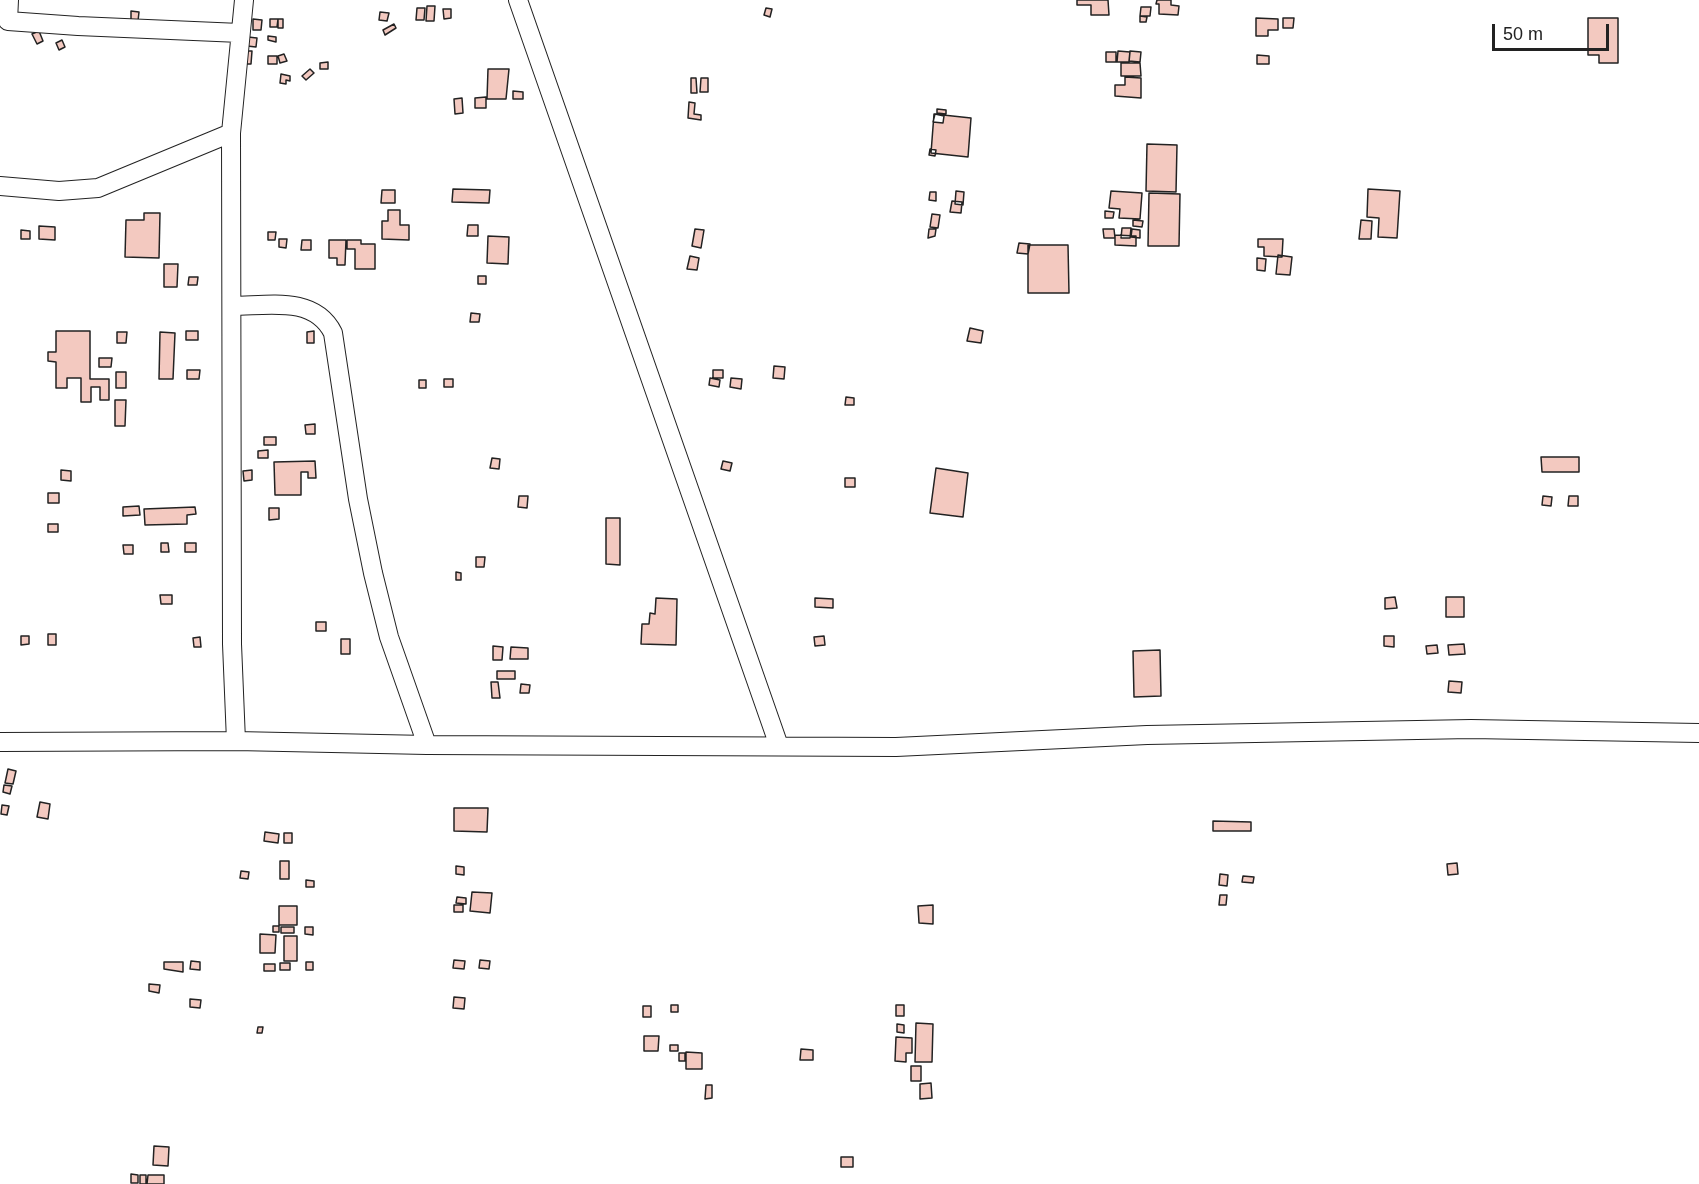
<!DOCTYPE html>
<style>
body{margin:0}
#map{position:relative;width:1699px;height:1184px;overflow:hidden;background:#fff;font-family:Arial,sans-serif}
canvas{display:block}
.scale{position:absolute;left:1492px;top:24px;width:117px;height:27px;box-sizing:border-box;border:3px solid #222;border-top:0;padding-left:8px;font-size:18px;line-height:21px;white-space:nowrap;color:#222;-webkit-text-stroke:4px #fff;paint-order:stroke}
</style>
<div id="map">
<canvas width="1699" height="1184"></canvas>
<div class="scale">50 m</div>
</div>
<script>
const c = document.querySelector('canvas').getContext('2d');
c.lineJoin = 'round';
function paint(path, color) { c.fillStyle = color; c.fill(path, 'evenodd'); }
function stroke(path, color, width, dash) { c.strokeStyle = color; c.lineWidth = width; c.lineCap = dash ? 'butt' : 'round'; c.setLineDash(dash || []); c.stroke(path); }
const building = new Path2D(`
 M1077 0H1108L1109 15H1091V5H1077Z
 M1157 0H1171V5L1179 6 1178 15 1159 14V4H1156Z
 M427 6H435L434 21H426Z
 M1141 7H1151L1150 16H1140Z
 M417 8H425L424 20H416Z
 M766 8 772 9 770 17 764 15Z
 M443 9H451V18L444 19Z
 M131 11 139 12 138 21 131 20Z
 M380 12 389 13 387 21 379 20Z
 M1140 16 1147 17 1146 22H1140Z
 M1256 18 1278 19V30H1268V36H1256Z
 M1283 18H1294L1293 28H1283Z
 M1588 18H1618V63H1599V55H1588Z
 M253 19 262 20 261 30H253Z
 M270 19H278L277 27H270Z
 M278 19H283V28H278Z
 M394 24 396 28 385 35 383 30Z
 M39 31 43 41 37 44 32 34Z
 M268 36 276 37V42L268 40Z
 M248 37 257 38 256 47 247 46Z
 M62 40 65 47 59 50 56 43Z
 M245 51H252L251 64H244Z
 M1118 51 1130 52 1129 62H1117Z
 M1130 51 1141 52 1140 62 1129 61Z
 M1106 52H1116V62H1106Z
 M284 54 287 61 280 63 278 56Z
 M1257 55 1269 56V64H1257Z
 M268 56H277V64H268Z
 M328 62V69H320V63Z
 M1121 63H1140L1141 76H1121Z
 M310 69 314 73 306 80 302 76Z
 M488 69H509L506 99H487Z
 M281 74 290 76V81L286 80V84L280 83Z
 M1125 77 1141 78V98L1115 96V85H1125Z
 M691 78H696L697 93H691Z
 M701 78H708V92H700Z
 M513 91 523 92V99H513Z
 M486 97V108H475V98Z
 M462 98 463 113 455 114 454 99Z
 M689 102 695 103 694 114 701 115V120L688 118Z
 M937 109 946 110V114L937 113Z
 M934 114 971 118 968 157 931 153Z
 M935 114 944 116 943 123 933 122Z
 M1147 144 1177 145 1176 192 1146 191Z
 M930 149 936 150 935 156 929 155Z
 M453 189 490 190 489 203 452 202Z
 M1368 189 1400 191 1397 238 1378 237 1379 218 1367 217Z
 M382 190H395V203H381Z
 M956 191 964 192 963 205 955 204Z
 M1111 191 1142 193 1140 219 1119 218 1120 209 1109 208Z
 M930 192H936V201L929 200Z
 M1149 193 1180 194 1179 246H1148Z
 M952 201 962 202 961 213 950 212Z
 M388 210H400V225H409V240L382 239V221H388Z
 M1105 211 1114 212 1113 218H1105Z
 M144 213H160L159 258 125 257 126 220H144Z
 M932 214 940 215 938 228 930 227Z
 M1133 220 1143 221 1142 227 1133 226Z
 M1361 220 1372 221 1371 239H1359Z
 M468 225H478V236H467Z
 M39 226 55 227V240L39 239Z
 M1122 228H1131L1130 238H1121Z
 M695 229 704 230 701 248 692 246Z
 M929 229H936L935 236 928 238Z
 M1103 229H1114L1115 238H1104Z
 M1132 229 1140 230V238L1131 237Z
 M21 230 30 231V239H21Z
 M268 232H276L275 240H268Z
 M1115 235 1136 236V246L1115 245Z
 M488 236 509 237 508 264 487 263Z
 M279 239H287L286 248 279 247Z
 M1258 239H1283L1282 257 1264 256V247H1258Z
 M302 240H311V250H301Z
 M329 240H346L345 265H337V258H329Z
 M347 240H361V244H375V269H355V249H347Z
 M1019 243 1030 244 1028 254 1017 253Z
 M1028 245H1068L1069 293H1028Z
 M1278 255 1292 257 1290 275 1276 274Z
 M690 256 699 258 697 270 687 269Z
 M1257 258 1266 259 1265 271 1257 270Z
 M164 264H178L177 287H164Z
 M478 276H486V284H478Z
 M189 277H198L197 285H188Z
 M471 313 480 314 479 322H470Z
 M970 328 983 331 981 343 967 341Z
 M56 331H90V379H109V400H100V387H91V402H81V378H67V388H56V362L48 361V352H56Z
 M186 331H198V340H186Z
 M314 331V343H307V332Z
 M117 332H127L126 343H117Z
 M160 332 175 333 173 379H159Z
 M99 358H112L111 367H99Z
 M774 366 785 367 784 379 773 378Z
 M187 370H200L199 379H187Z
 M713 370H723V378H713Z
 M116 372H126V388H116Z
 M710 378 720 380 719 387 709 385Z
 M731 378 742 379 741 389 730 387Z
 M444 379H453V387H444Z
 M419 380H426V388H419Z
 M846 397 854 398V405H845Z
 M115 400H126L125 426H115Z
 M315 424V434H306L305 425Z
 M264 437H276V445H264Z
 M268 450V458H258V451Z
 M1541 457H1579V472H1542Z
 M492 458 500 459 499 469 490 468Z
 M315 461 316 478H308V472H301V495H275L274 462Z
 M723 461 732 463 730 471 721 469Z
 M936 468 968 473 963 517 930 513Z
 M61 470 71 471V481L61 480Z
 M252 470V480L244 481 243 471Z
 M845 478H855V487H845Z
 M48 493H59V503H48Z
 M519 496H528L527 508 518 507Z
 M1543 496 1552 497 1551 506 1542 505Z
 M1569 496H1578V506H1568Z
 M139 506 140 515 123 516V507Z
 M195 507 196 514 187 515V524L145 525 144 509Z
 M269 508H279V519L269 520Z
 M606 518H620V565L606 564Z
 M48 524H58V532H48Z
 M161 543H168L169 552H161Z
 M185 543H196V552H185Z
 M123 545H133V554H124Z
 M476 557H485L484 567H476Z
 M456 572 461 573V580H456Z
 M160 595H172V604H161Z
 M1395 597 1397 608 1385 609V598Z
 M1446 597H1464V617H1446Z
 M656 598 677 599 676 645 641 644 642 624H649L650 613 655 614Z
 M815 598 833 599V608L815 607Z
 M316 622H326V631H316Z
 M48 634H56V645H48Z
 M21 636H29V644L21 645Z
 M824 636 825 645 815 646 814 637Z
 M1384 636H1394V647L1384 646Z
 M200 637 201 647H194L193 638Z
 M341 639H350V654H341Z
 M1464 644 1465 654 1449 655 1448 645Z
 M1437 645 1438 653 1427 654 1426 646Z
 M493 646 503 647 502 660H493Z
 M511 647 528 648V659H510Z
 M1160 650 1161 696 1134 697 1133 651Z
 M497 671H515V679H497Z
 M1449 681 1462 682 1461 693 1448 692Z
 M491 682H498L500 698H492Z
 M521 684 530 685 529 693H520Z
 M8 769 16 771 13 784 5 783Z
 M4 785 12 786 10 794 3 792Z
 M40 802 50 804 48 819 37 817Z
 M2 805 9 806 7 815 1 814Z
 M454 808H488L487 832 454 831Z
 M1213 821 1251 822V831H1213Z
 M265 832 279 834 278 843 264 841Z
 M284 833H292V843H284Z
 M280 861H289V879H280Z
 M1457 863 1458 874 1448 875 1447 864Z
 M456 866 464 867V875L456 874Z
 M241 871 249 872 248 879 240 878Z
 M1220 874 1228 875 1227 886 1219 885Z
 M1243 876 1254 877 1253 883 1242 882Z
 M306 880 314 881V887H306Z
 M472 892 492 893 490 913 470 911Z
 M1220 895H1227L1226 905H1219Z
 M457 897 466 898V904L456 903Z
 M454 905H463V912H454Z
 M933 905V924L919 923 918 906Z
 M279 906H297V925H279Z
 M273 926H279V932H273Z
 M281 927H294V933H281Z
 M305 927H313V935L305 934Z
 M260 934 276 935 275 953H260Z
 M284 936H297V961H284Z
 M454 960 465 961 464 969 453 968Z
 M480 960 490 961 489 969 479 968Z
 M191 961 200 962V970L190 969Z
 M164 962H183V972L164 969Z
 M306 962H313V970H306Z
 M280 963H290V970H280Z
 M264 964H275V971H264Z
 M149 984 160 985 159 993 149 991Z
 M454 997 465 998 464 1009 453 1008Z
 M190 999 201 1000 200 1008 190 1007Z
 M671 1005H678V1012H671Z
 M896 1005H904V1016H896Z
 M643 1006H651V1017H643Z
 M916 1023 933 1024 932 1062H915Z
 M897 1024 904 1025V1033L897 1032Z
 M258 1027H263L262 1033H257Z
 M644 1036H659L658 1051H644Z
 M896 1037 912 1038V1053H906V1062L895 1061Z
 M670 1045H678V1051H670Z
 M801 1049 813 1050V1060H800Z
 M686 1052 702 1053V1069H686Z
 M679 1053H685V1061H679Z
 M911 1066H921V1081H911Z
 M931 1083 932 1098 920 1099V1084Z
 M706 1085H712V1098L705 1099Z
 M154 1146 169 1147 168 1166 153 1165Z
 M841 1157H853V1167H841Z
 M131 1174 138 1175V1183H131Z
 M140 1175H146V1184H140Z
 M148 1175H164V1184H147Z`);
const minor = new Path2D(`
 M9 0 8 21 78 26 240 33
 M518 0 779 746
 M0 186 59 191 98 188 231 133
 M232 306C267 306 314 295 333 333L358 499 373 573 389 637 427 745
 M236 741 232 644 231 133 244 0
 M0 742 236 741 427 745 896 747 1147 735 1471 729 1699 733`);
paint(building, '#f3c9c0');
stroke(building, '#222', 1.5);
stroke(minor, '#222', 20);
stroke(minor, '#fff', 18);
</script>
